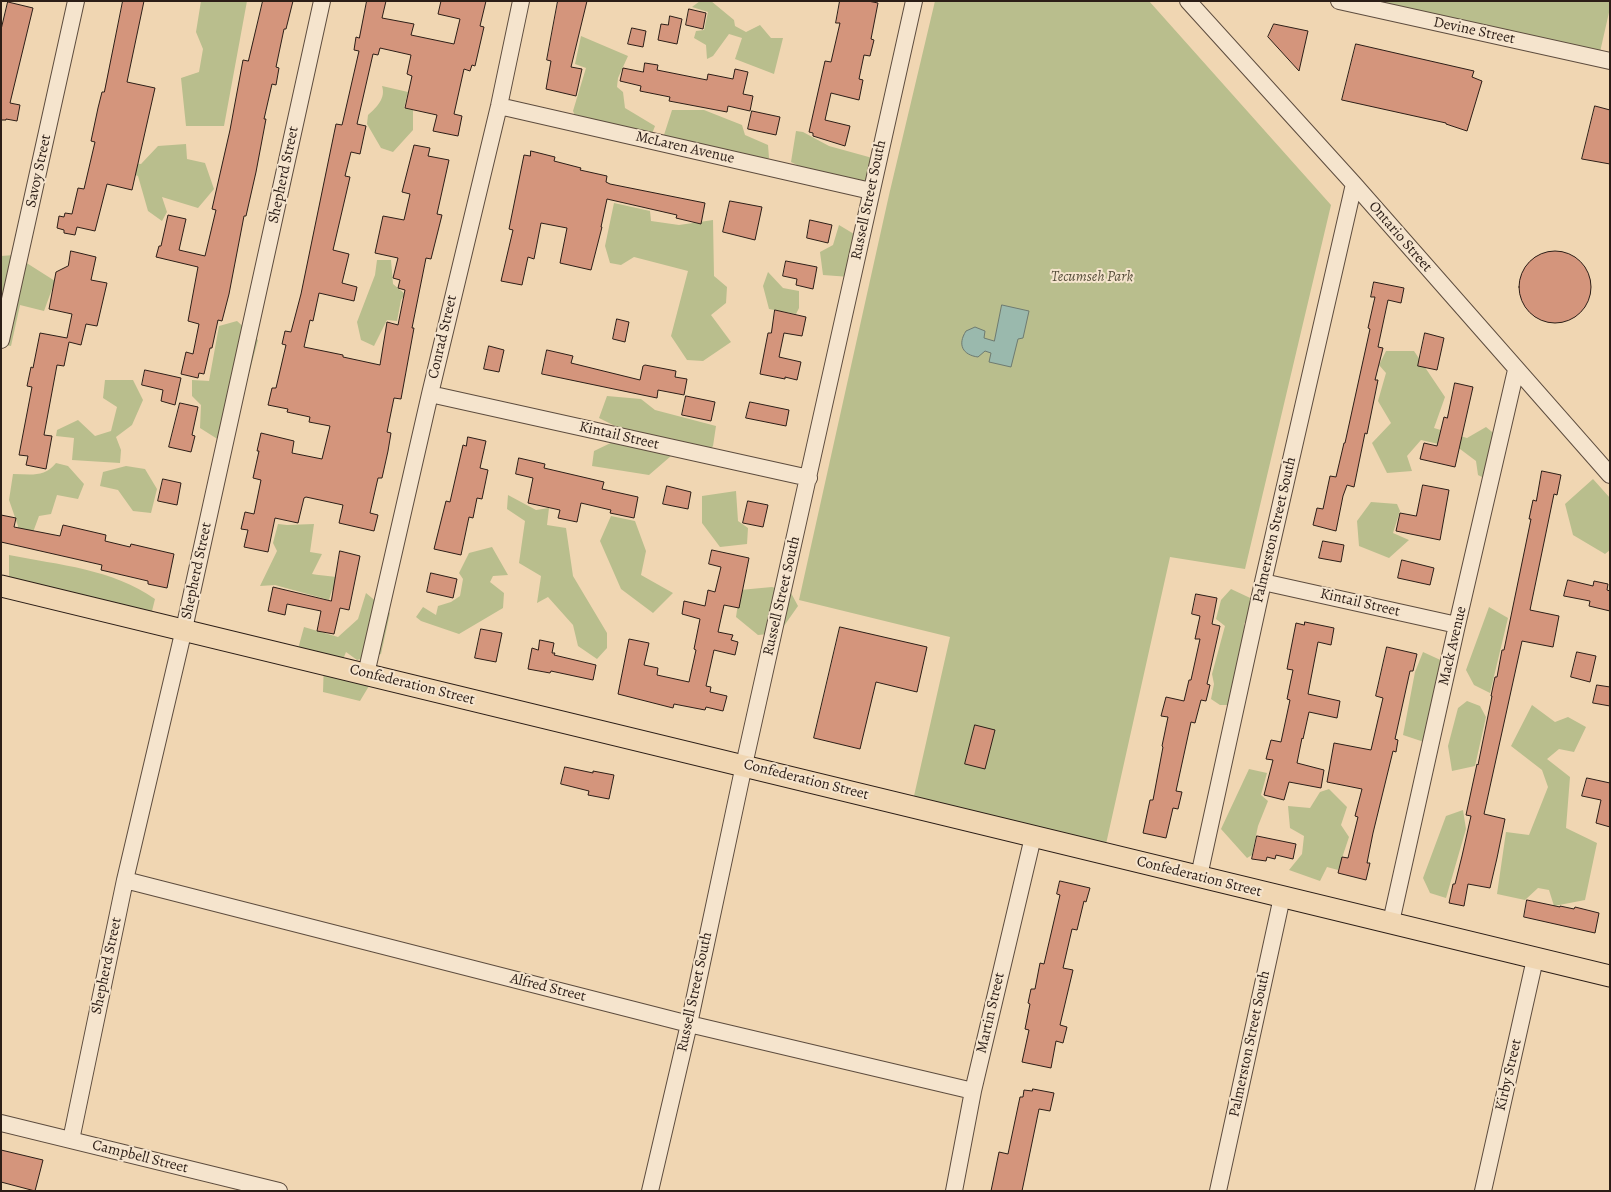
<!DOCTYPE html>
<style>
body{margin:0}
#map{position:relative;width:1611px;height:1192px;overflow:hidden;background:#f0d6b2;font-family:Alegreya,serif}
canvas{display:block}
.frame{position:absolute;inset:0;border:2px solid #2c1e17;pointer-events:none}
</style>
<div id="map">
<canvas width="1611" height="1192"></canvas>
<div class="frame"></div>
</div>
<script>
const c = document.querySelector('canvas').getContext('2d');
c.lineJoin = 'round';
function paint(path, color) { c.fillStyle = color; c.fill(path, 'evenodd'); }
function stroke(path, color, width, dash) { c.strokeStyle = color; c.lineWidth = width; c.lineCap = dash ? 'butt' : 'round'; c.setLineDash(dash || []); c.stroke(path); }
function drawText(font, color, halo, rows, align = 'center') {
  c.font = font + ' Alegreya,serif'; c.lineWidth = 4; c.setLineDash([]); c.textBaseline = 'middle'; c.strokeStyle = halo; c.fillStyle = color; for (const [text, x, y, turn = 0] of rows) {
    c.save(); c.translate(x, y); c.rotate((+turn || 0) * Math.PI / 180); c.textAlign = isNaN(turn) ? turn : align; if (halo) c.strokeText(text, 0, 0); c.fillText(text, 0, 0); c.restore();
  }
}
const green = new Path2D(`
 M201 1H247L224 126H186L181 78 199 72 203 49 196 32Z
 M700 1H711L734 20 735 26 746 32 760 25 771 38H783L774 74 735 59 742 38 729 34 713 56 707 59 706 45 694 38 696 31 704 30 708 12 692 7Z
 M935 1H1149L1331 205 1245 569 1170 557 1106 844 914 796 950 637 799 600 889 195Z
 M1368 1H1610V8L1600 52Z
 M581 36 628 56 618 78 617 87 623 92 625 108 655 126 650 139 577 120 573 111 586 68 575 64Z
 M382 86 408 92 404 108 413 110V130L393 152 381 148 367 124 368 115C377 107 386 98 382 86Z
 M672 110H704L742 125 745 135 768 145 769 158 758 161 672 141 664 135Z
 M796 131 803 132 829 146 876 159 869 183 813 173 791 162Z
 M186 144 187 159 205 163 214 189 198 208 162 197 167 212 162 221 148 211 138 176 130 173 133 163 141 164 158 146Z
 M614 203 650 211 651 221 679 225 713 220 714 276 727 287 726 303 711 315 731 342 703 361 687 360 671 336 688 271 634 257 621 265 610 263 605 246Z
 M839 225 859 237 850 277 823 275 820 252 833 245Z
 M14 255 55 281 44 311 20 305 11 346 1 344V256Z
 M377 260H391L393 284 405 294 401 300 397 321 387 320 374 346 361 340 357 322 375 275Z
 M768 272 783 288 799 291V308L796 314 769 309 763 286Z
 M237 321 258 340 232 437 219 440 200 428 201 405 192 396V380L209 381 219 326Z
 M1386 351H1414L1445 397 1434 428 1467 438 1486 427 1502 440 1486 479 1478 475 1476 461 1460 449 1421 440 1407 456 1412 471 1387 473 1372 443 1391 423 1378 401 1386 373 1379 365Z
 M105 380H133L143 400 132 425 116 437 121 450 120 463 72 460 74 438 56 436 57 430 78 420 95 436 111 431 117 407 103 398Z
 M607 396 641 399 655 410 716 426 713 446 701 459 686 444 670 438 671 456 649 475 592 466 594 451 619 439 621 429 599 418Z
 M56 463 68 466 84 484 78 499 57 495 51 514 39 516 29 543 17 541 18 526 9 500 13 474C30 474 44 478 56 463Z
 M126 466 145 469 157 489 151 513 133 511 118 490 100 486 103 472Z
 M1593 479 1610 498V550L1605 554 1573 535 1565 504Z
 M736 491 738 521 748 528 747 544 720 547 702 523V496Z
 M508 495 536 510 549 508 547 525 566 528 573 576 607 633V648L597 659 578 646 573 625 548 597 537 603 541 576 519 563 525 521 507 509Z
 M1371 502 1397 504 1400 511 1393 533 1409 540 1389 558 1359 546 1357 521Z
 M611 516 635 521 646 551 641 575 673 593 653 613 621 589 600 541Z
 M278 524 287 525 314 524 310 552 322 554 312 574C324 576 336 576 348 580L347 593 332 590 329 600 275 585 260 586 277 551 273 543Z
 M492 547 508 575 493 576 490 582 504 593 503 608 459 634 421 621 416 617 423 607 436 615 438 606 451 602 460 596 463 579 459 573 469 553Z
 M9 555C59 565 113 569 155 599L151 615 9 585Z
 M772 587 791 593 798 606 779 633 758 635 736 617 740 590Z
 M1231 589 1263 604 1259 617 1244 623 1245 629 1233 705H1220L1211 699 1214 684 1212 674 1225 626 1216 619 1221 600Z
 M366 593 390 613 381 654 357 660 346 652 342 662 372 681 360 701 323 692 324 660 298 649 304 627 338 637 358 619Z
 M1489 607 1508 618 1490 693 1474 685 1466 670Z
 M1423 652 1447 663 1427 743 1403 735 1415 672Z
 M1467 701 1480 706 1486 717 1475 766 1452 771 1448 746 1458 708Z
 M1532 705 1555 722 1568 717 1586 727 1574 752 1559 749 1547 759 1570 777 1566 828 1597 843 1585 900 1554 906 1549 890 1538 888 1525 900 1497 894 1506 832 1529 835 1548 787 1542 770 1511 746Z
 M1249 769 1267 773 1261 795 1268 801 1258 826 1252 855 1247 858 1221 829Z
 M1329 789 1347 807 1341 825 1349 837 1338 870 1327 867 1320 881 1289 870 1302 854 1304 836 1290 828 1288 806 1310 808 1320 792Z
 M1463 810 1466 829 1446 898 1430 893 1423 878 1446 816Z`);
const water = new Path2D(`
 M1002 305 1029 311 1023 338 1018 339 1011 367 989 362 991 353 985 351 978 357C963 355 957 345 966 331L975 327 985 331 984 338 994 341Z`);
const building = new Path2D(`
 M123 1H144L127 82 155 88 132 190 107 184 95 231 77 227 75 235 64 233V230L57 228 59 216 64 217 65 213 72 214 78 188 84 189 95 142 91 141 98 108 102 92H104Z
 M263 1H293L286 29H284L276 67 279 68 276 85 272 84 264 119H266L256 172 246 216H244L229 294 222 321 218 320 212 348H210L204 374 199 373 198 378 181 374 186 352 193 354 199 324 188 321 198 267 156 257 159 246H161L168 215 186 219 179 250 205 256 216 210 212 209 230 130 243 60 248 61Z
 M367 1H386L382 18 414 24 411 35 454 44 460 19 438 14 441 1H486L480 26 484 27 475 66 472 65 470 71 464 69 454 114 462 116 458 136 433 131 437 115 405 108 412 76 407 74 411 55 380 48 378 55 373 54 357 124 366 126 360 154 351 152 345 176 350 177 333 250 349 254 342 283 357 287 354 301 319 293 313 321 310 320 304 347 343 355V357L380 365 387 322 398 325 405 290 398 288 400 280 393 278 398 258 375 253 383 216 404 220 410 194 402 192 414 145 430 148 428 156 449 160 437 214 442 215 431 259 426 258 412 328H414L401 399 394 398 387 432 391 433 388 451 382 478H378L370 513 378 515 374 531 339 523 343 505 306 497 304 498 298 523 275 518 268 552 244 547 248 530 241 529 245 512 254 514 261 480 253 478 259 451H257L261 433 294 441 292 453 322 459 330 426 309 422 310 417 287 412 288 409 268 405 272 388H276L286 345 282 344 285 331 291 332 301 294 336 124 342 125 343 121 359 51 354 50 356 37 359 38Z
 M558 1H587L571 67 582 69 576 96 546 89 551 61 547 60Z
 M840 1H868L878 3 871 39 874 40 870 56 864 55 859 79 863 80 859 100 831 93 825 120 850 126 845 146 813 136V133L809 132 825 61 831 62 840 23H836Z
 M8 2 33 8 10 103 20 105 17 121 6 119V120H1V30Z
 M689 9 706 13 703 29 686 25Z
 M670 16 682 19 677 44 658 40 661 24 668 25Z
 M1274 24 1308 31 1299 71 1268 37Z
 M632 28 646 31 643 47 628 44Z
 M1356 44 1474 71 1472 77 1482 81 1467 131 1446 124V123L1342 100Z
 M645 63 658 65 657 70 707 80 708 74 733 79 735 69 748 72 743 94 753 96 750 111 728 106 727 112 669 101 670 97 640 91 641 86 620 81 623 68 643 72Z
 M1595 106 1610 110V164L1582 159Z
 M752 111 780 117 776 135 748 129Z
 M531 151 555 157 554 161 581 168 580 170 607 176 606 182 610 184 705 203 701 224 676 218 677 215 607 199 601 227H602L591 270 560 263 567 228 541 223 534 259 528 257 522 285 501 281 513 230 509 229 524 155 530 156Z
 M730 201 762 207 755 240 723 232Z
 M810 220 832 225 828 243 807 238Z
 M1519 287a36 36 0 1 1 72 0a36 36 0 1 1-72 0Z
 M71 251 96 257 91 280 107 283 97 326 86 324 81 345 69 342 64 366 57 365 44 435 52 436 46 469 26 465 28 456 19 455 32 387 27 386 31 367 33 368 40 333 67 338 72 314 49 309 56 272 68 266Z
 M786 261 817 267 813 289 796 285 797 279 783 276Z
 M1374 282 1404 288 1401 303 1388 300 1378 347 1383 348 1375 380H1378L1367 434 1365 433 1354 487 1347 485 1343 496 1336 531 1313 525 1317 508 1323 509 1330 476 1336 477 1344 443H1345L1370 329 1368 328 1375 297H1371Z
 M775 310 806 317 802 336 784 333 779 357 801 362 797 380 785 377V379L760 374 768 333H771Z
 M617 319 629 322 625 342 613 339Z
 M1425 333 1444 338 1437 370 1418 366Z
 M489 346 504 350 499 372 484 369Z
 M547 350 573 356 571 363 640 380 643 366 645 365 676 371 675 377 687 379 684 395 658 390 657 398 542 374Z
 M145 370 181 378 175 405 161 401 163 390 142 385Z
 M1455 383 1473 387 1455 467 1420 459 1424 443 1437 446 1444 417 1447 418Z
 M686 396 715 402 711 421 682 415Z
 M750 402 789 410 786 426 746 418Z
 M180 403 198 407 192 435 195 436 191 452 169 447Z
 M468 437 486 441 480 468 488 470 482 499 477 498 473 518 469 517 461 555 434 549 446 501 450 502 463 445 466 446Z
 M519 458 545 464 544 468 604 482 602 489 638 497 634 518 610 513 611 510 581 503 577 522 558 518 560 510 528 503 533 478 516 474Z
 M1542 471 1561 475 1557 495 1554 494 1530 610 1559 616 1553 647 1522 641 1484 814 1505 819 1497 858 1490 888 1468 884 1464 906 1449 903 1453 884H1455L1462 856 1471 816 1466 815 1477 764 1478 765 1492 696H1491L1495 677H1497L1502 650H1504L1531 519H1529L1533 500 1536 501Z
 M163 479 181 483 177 505 158 501Z
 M1423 485 1449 490 1440 540 1396 531 1400 513 1416 516Z
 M667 486 691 492 688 509 663 504Z
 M748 501 768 505 763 527 743 523Z
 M1 515 16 518 14 527 60 536 63 525 106 535 105 541 130 547 131 544 174 554 167 588 148 584V581L101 570 102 565 1 542Z
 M1323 541 1344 545 1341 562 1319 558Z
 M712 550 749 558 739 608 724 605 718 632 733 635 731 640 738 642 735 655 714 650 706 686 711 687 710 692 727 696 723 711 706 707 705 710 674 704 673 708 618 694 629 639 649 643 644 665 658 668 657 675 689 682 696 650 694 649 700 619 682 614 684 601 705 606 708 590 715 592 721 567 709 564Z
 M340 551 360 556 349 610 340 608 334 634 317 631 321 611 287 604 285 615 268 611 273 587 331 601Z
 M1402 560 1434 568 1430 585 1398 578Z
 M431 573 457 579 453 598 427 592Z
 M1568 580 1593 586 1594 581 1608 584 1607 590 1610 591V611L1589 606 1590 601 1564 596Z
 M1196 594 1217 598 1212 624 1220 626 1207 684 1210 685 1206 701 1201 700 1195 723 1191 722 1176 791 1182 792 1178 809 1173 808 1166 838 1143 833 1150 800H1153L1163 747 1162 746 1168 717 1161 716 1166 697 1184 701 1189 680H1191L1200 639H1195L1200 616 1192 614Z
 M1305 622 1334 628 1331 645 1318 642 1308 694 1340 701 1337 718 1309 712 1303 739 1302 738 1297 763 1324 770 1321 788 1289 782 1284 800 1264 795 1273 760 1266 759 1271 740 1281 742 1290 700 1287 699 1293 670 1287 669 1296 623 1304 625Z
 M840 627 927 647 917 692 876 682 860 749 814 738Z
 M481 629 502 633 496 662 475 658Z
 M540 640 554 643 552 653H555L554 655 596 665 593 680 551 671 550 673 528 669 532 648 538 650Z
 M1387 647 1417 654 1413 671H1410L1395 739 1398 740 1396 752 1393 751 1373 833 1367 863H1370L1366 880 1338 873 1342 857 1348 858 1358 817 1355 816 1362 789 1327 782 1334 743 1371 750 1383 698 1376 696Z
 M1577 652 1596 656 1590 682 1571 677Z
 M1597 685 1610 687V706L1593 703Z
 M975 725 995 730 985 769 965 764Z
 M565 767 593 773V771L614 775 609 799 588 795 589 791 561 784Z
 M1587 778 1610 783V827L1596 823 1601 800 1582 796Z
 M1257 836 1296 844 1293 859 1276 855 1275 859 1267 857 1266 861 1252 859Z
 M1060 881 1090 888 1086 902 1084 901 1077 930 1072 929 1063 968 1073 970 1060 1025 1067 1027 1063 1043 1056 1041 1051 1068 1022 1062 1029 1030 1025 1029 1030 1004 1028 1003 1031 989H1035L1040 963 1044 964 1060 895 1057 894Z
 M1527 900 1560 907V906L1574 909 1575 907 1599 913 1595 933 1524 917Z
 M1033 1089 1054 1093 1050 1111 1039 1109 1022 1191H991L999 1152 1008 1154 1020 1097H1023L1024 1090 1032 1091Z
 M1 1150 43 1160 35 1191 1 1182Z`);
const minor = new Path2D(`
 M1188 1 1354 184 1610 475
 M1339 1 1610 61
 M499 106 871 191
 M1 340 76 1
 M430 394 809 478
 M1263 582 1457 625
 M366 674 430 394 499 106 521 1
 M1199 876 1263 582 1354 184
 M125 880 689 1024 973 1091
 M1391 922 1457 625 1516 370
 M1 1123 279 1191
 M71 1140 125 880 184 629 322 1
 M650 1191 689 1024 744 765 914 1
 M954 1191 973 1091 1033 837
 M1218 1191 1282 897
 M1483 1191 1535 959`);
const major = new Path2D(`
 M1 586 1610 976`);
const streetNames = [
 ["Devine Street",1474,31,12],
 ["McLaren Avenue",685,148,13],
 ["Savoy Street",39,171,-78],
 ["Shepherd Street",284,175,-78],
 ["Russell Street South",869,200,-78],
 ["Ontario Street",1400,237,49],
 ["Conrad Street",443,337,-77],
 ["Kintail Street",619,436,13],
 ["Palmerston Street South",1275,530,-77],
 ["Shepherd Street",197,571,-78],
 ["Russell Street South",782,596,-77],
 ["Kintail Street",1360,603,13],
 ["Mack Avenue",1453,646,-77],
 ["Confederation Street",412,685,14],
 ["Confederation Street",806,780,14],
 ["Confederation Street",1199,877,14],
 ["Shepherd Street",107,966,-78],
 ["Alfred Street",548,988,14],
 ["Russell Street South",695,992,-78],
 ["Martin Street",991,1013,-77],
 ["Palmerston Street South",1250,1044,-78],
 ["Kirby Street",1509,1075,-77],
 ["Campbell Street",140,1157,14]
];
const parkNames = [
 ["Tecumseh Park",1092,277]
];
paint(green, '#b9be8d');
paint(water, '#9ab9ad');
stroke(water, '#6e7b71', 1);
paint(building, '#d4957c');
stroke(building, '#2c1e17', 1);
stroke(minor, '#5d4c3e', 18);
stroke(major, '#2c1e17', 23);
stroke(minor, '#f5e4cd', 16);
stroke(major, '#f0d6b2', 21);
drawText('15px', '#2c1e17', '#f5e4cd', streetNames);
drawText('italic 15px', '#564e3a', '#f5e4cd', parkNames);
</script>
